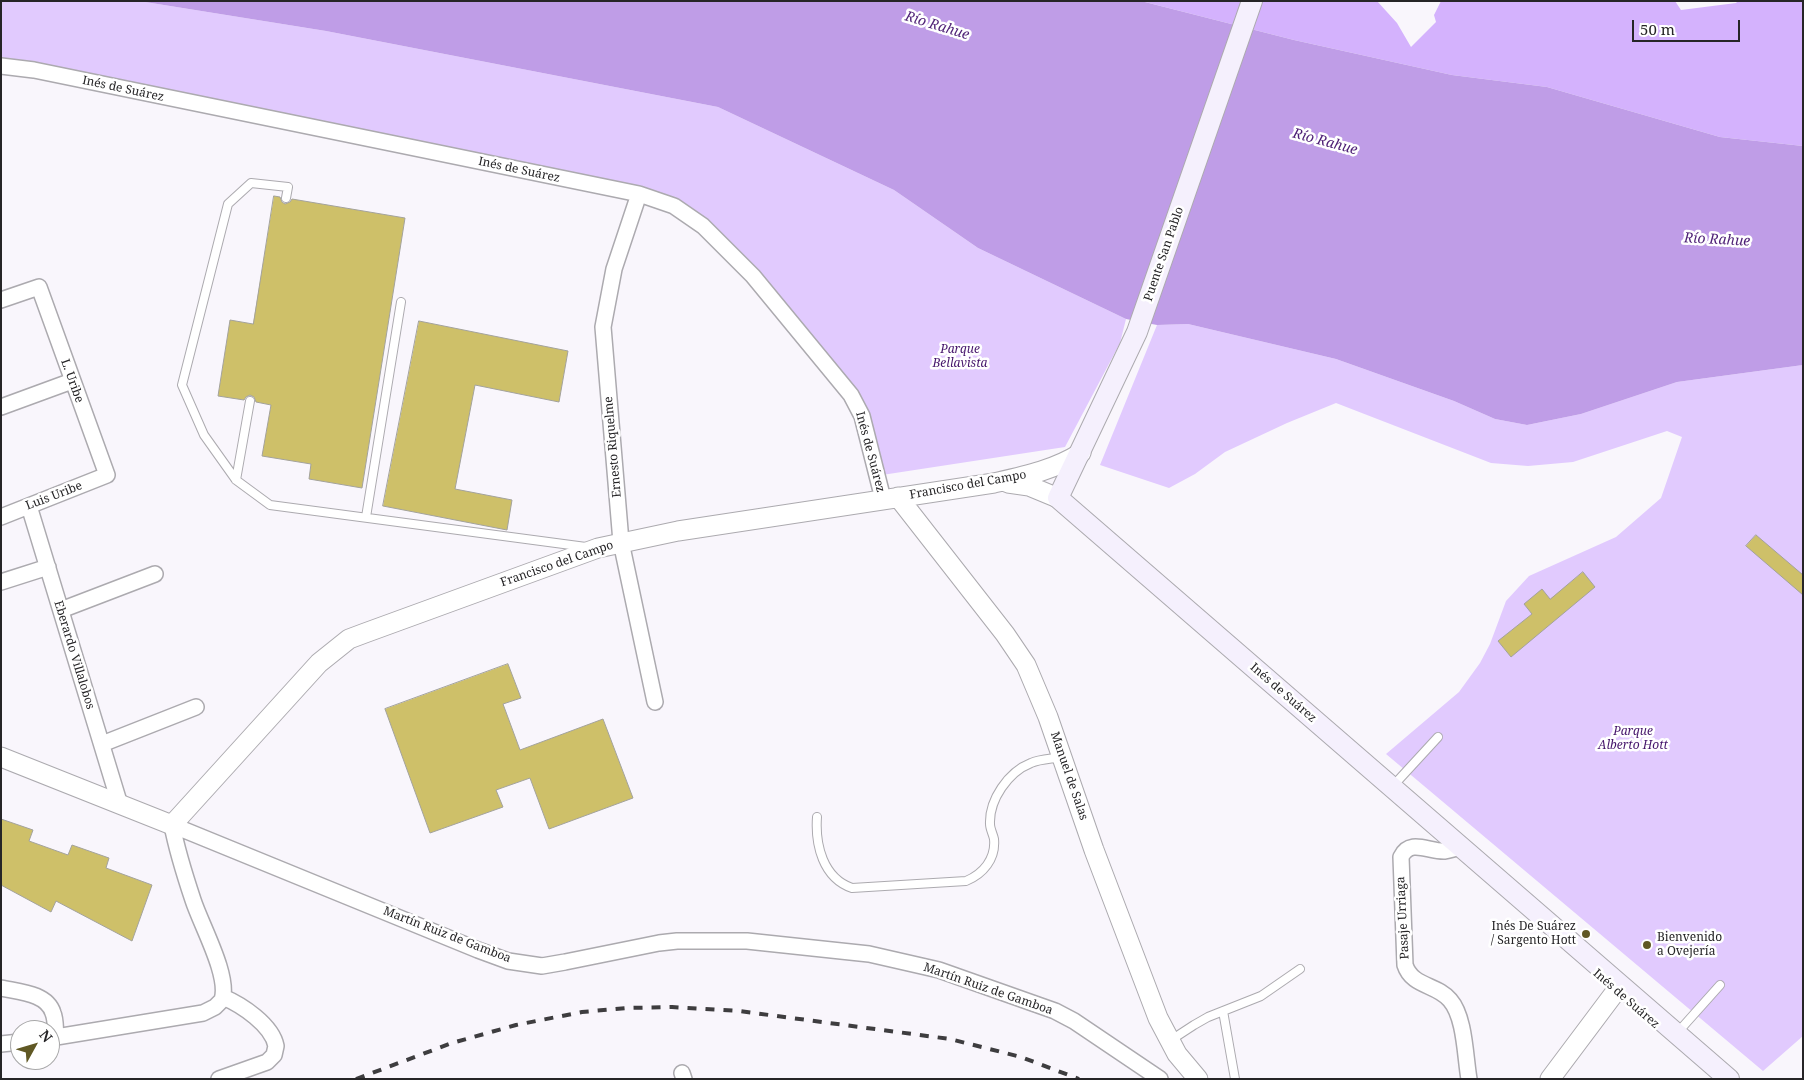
<!DOCTYPE html>
<meta charset="utf-8">
<style>
body{margin:0}
#map{position:relative;width:1804px;height:1080px;overflow:hidden;background:#f9f6fc;font-family:"Noto Serif",serif}
canvas{display:block}
.frame{position:absolute;inset:0;border:2px solid #262527;pointer-events:none}
.north{position:absolute;left:10px;top:1020px;width:50px;height:50px;box-sizing:border-box;background:#fff;border:1px solid #a8a8a9;border-radius:50%;rotate:51deg;font-size:14px;font-weight:700;line-height:20px;text-align:center;color:#262527}
.north::after{content:'';display:block;margin:auto;width:18px;height:22px;background:#605824;clip-path:polygon(50% 0,100% 100%,50% 72%,0 100%)}
.scale{position:absolute;left:1632px;top:20px;width:108px;height:22px;box-sizing:border-box;border:2px solid #262527;border-top:0;padding-left:6px;font-size:15px;line-height:18px;white-space:nowrap;color:#262527;-webkit-text-stroke:4px #fff;paint-order:stroke}
</style>
<div id="map">
<canvas width="1804" height="1080"></canvas>
<div class="frame"></div>
<div class="north">N</div>
<div class="scale">50 m</div>
</div>
<script>
const c = document.querySelector('canvas').getContext('2d');
c.lineJoin = 'round';
function paint(path, color) { c.fillStyle = color; c.fill(path, 'evenodd'); }
function stroke(path, color, width, dash) { c.strokeStyle = color; c.lineWidth = width; c.lineCap = dash ? 'butt' : 'round'; c.setLineDash(dash || []); c.stroke(path); }
function drawText(font, color, halo, rows, align = 'center') {
  c.font = font + ' "Noto Serif",serif'; c.lineWidth = 5; c.setLineDash([]); c.textBaseline = 'middle'; c.strokeStyle = halo; c.fillStyle = color; for (const [text, x, y, turn = 0] of rows) {
    c.save(); c.translate(x, y); c.rotate((+turn || 0) * Math.PI / 180); c.textAlign = isNaN(turn) ? turn : align; if (halo) c.strokeText(text, 0, 0); c.fillText(text, 0, 0); c.restore();
  }
}
const green = new Path2D(`
 M1 1H139L326 31 718 107 894 190 978 248 1126 319 1120 343 1065 447 882 475 867 408 858 393 674 203 1 62Z
 M1188 324 1336 359 1454 401 1495 419 1527 425 1581 414 1677 382 1803 365V1036L1763 1071 1386 754 1459 692 1480 663 1490 644 1506 601 1529 576 1616 537 1661 498 1682 437 1667 431 1573 462 1528 466 1491 463 1336 403 1287 423 1225 452 1195 474 1169 488 1100 465 1157 325Z`);
const forest = new Path2D(`
 M1141 1H1377L1397 23 1411 47 1436 22 1434 15 1441 1H1675L1681 10 1736 3 1738 1H1803V146L1720 137 1547 87 1452 75 1294 40Z`);
const water = new Path2D(`
 M139 1H1141L1294 40 1452 75 1547 87 1720 137 1803 146V365L1677 382 1581 414 1527 425 1495 419 1454 401 1336 359 1188 324 1157 325 1126 319 978 248 894 190 718 107 326 31Z`);
const building = new Path2D(`
 M274 196 280 197 282 202 285 204 290 202 292 199 405 218 362 488 309 479 311 464 262 456 271 405 256 402 254 397 250 395 246 397 244 400 218 396 230 320 253 324Z
 M419 321 568 351 559 402 475 385 455 489 512 500 507 530 383 506Z
 M1756 535 1803 575V595L1746 546Z
 M1583 572 1595 587 1511 657 1498 641 1532 614 1524 604 1542 589 1550 599Z
 M508 664 521 698 503 704 520 750 603 719 633 798 549 829 530 778 496 790 503 807 430 833 385 709Z
 M1 819 33 830 29 841 68 855 72 845 109 858 106 868 152 885 132 941 56 901 51 912 1 885Z`);
const service = new Path2D(`
 M286 198 288 187 251 183 228 204 182 385 204 435 236 480 270 505 586 547
 M236 480 250 401
 M366 517 401 302
 M1392 787 1438 737
 M817 817C815 845 823 878 852 888L966 881C983 874 996 859 994 839 993 834 990 829 990 824 989 800 1008 772 1031 763 1040 759 1052 759 1062 757
 M1223 1011 1235 1079
 M1678 1032 1720 985
 M1171 1040 1194 1025 1208 1017 1261 996 1300 969`);
const minor = new Path2D(`
 M1 66 34 70 639 194 674 206 703 226 753 276 851 395 862 416 883 499
 M639 194 614 269 603 327 621 542 655 702
 M1 300 39 287 107 475 1 517
 M1 407 72 381
 M29 506 120 805
 M1 582 48 567
 M61 610 155 574
 M102 744 196 707
 M172 825 478 950 508 961 542 966 565 962 659 943 677 941H747L869 954 939 970 1055 1011 1074 1021 1160 1079
 M1461 847C1456 848 1450 850 1445 851 1429 852 1410 838 1401 857L1405 965C1412 987 1437 984 1450 1000 1465 1017 1465 1056 1469 1079
 M1 988C19 992 47 993 53 1013 56 1020 55 1029 56 1037
 M50 1038 203 1013 215 1007 222 1000C230 976 201 925 193 900 185 876 177 851 172 825
 M1 1044 20 1042
 M682 1073 684 1079
 M219 1079 267 1062 274 1055 276 1046C272 1025 242 1005 223 997`);
const tertiary = new Path2D(`
 M1008 483 1029 486 1058 498
 M898 497 1005 634 1026 665 1048 717 1094 850 1158 1018 1177 1054 1198 1079
 M1 757 172 825 319 663 349 639 365 633 598 548 678 531 994 483C1025 476 1054 470 1081 453
 M1550 1079 1616 991`);
const secondary = new Path2D(`
 M1252 1 1137 332 1058 498 1729 1079`);
const rail = new Path2D(`
 M356 1079 452 1043 516 1025 582 1012 627 1008 672 1007 739 1011 950 1039 1021 1057 1079 1079`);
const markers = [
 [1586,934,5,"#605824"],
 [1647,945,5,"#605824"]
];
const streetNames = [
 ["Inés de Suárez",123,89,12],
 ["Inés de Suárez",519,170,12],
 ["Puente San Pablo",1164,254,-71],
 ["L. Uribe",72,381,70],
 ["Ernesto Riquelme",613,447,-95],
 ["Inés de Suárez",870,452,75],
 ["Francisco del Campo",968,485,-10],
 ["Luis Uribe",54,496,-21],
 ["Francisco del Campo",557,564,-19],
 ["Eberardo Villalobos",74,655,73],
 ["Inés de Suárez",1283,693,41],
 ["Manuel de Salas",1069,776,71],
 ["Pasaje Urriaga",1403,918,-93],
 ["Martín Ruiz de Gamboa",447,935,21],
 ["Martín Ruiz de Gamboa",988,989,19],
 ["Inés de Suárez",1626,999,41]
];
const parkNames = [
 ["Parque",960,350],
 ["Bellavista",960,364],
 ["Parque",1633,732],
 ["Alberto Hott",1633,746]
];
const poiNames = [
 ["Inés De Suárez",1576,927],
 ["/ Sargento Hott",1576,941],
 ["Bienvenido",1657,938,"left"],
 ["a Ovejería",1657,952,"left"]
];
const waterNames = [
 ["Río Rahue",937,26,17],
 ["Río Rahue",1325,142,15],
 ["Río Rahue",1717,240,3]
];
paint(green, '#e1cafe');
paint(forest, '#d4b2fd');
paint(water, '#bf9de7');
paint(building, '#cec069');
stroke(building, '#a3a29c', 1);
stroke(service, '#acaaaf', 10);
stroke(minor, '#acaaaf', 18);
stroke(tertiary, '#acaaaf', 21);
stroke(secondary, '#acaaaf', 22);
stroke(service, '#fff', 8);
stroke(minor, '#fff', 15);
stroke(tertiary, '#fff', 19);
stroke(secondary, '#f5f0fd', 20);
stroke(rail, '#3e3d3f', 4, [9, 9]);
for (const [x, y, r, color] of markers) { const dot = new Path2D(); dot.arc(x, y, r, 0, 2 * Math.PI); c.fillStyle = color; c.fill(dot); stroke(dot, '#fff', 2); }
drawText('12px', '#262527', '#fff', streetNames);
drawText('italic 12px', '#45156b', '#fff', parkNames);
drawText('12px', '#262527', '#fff', poiNames, 'right');
drawText('italic 14px', '#4d1f75', '#fff', waterNames);
</script>
